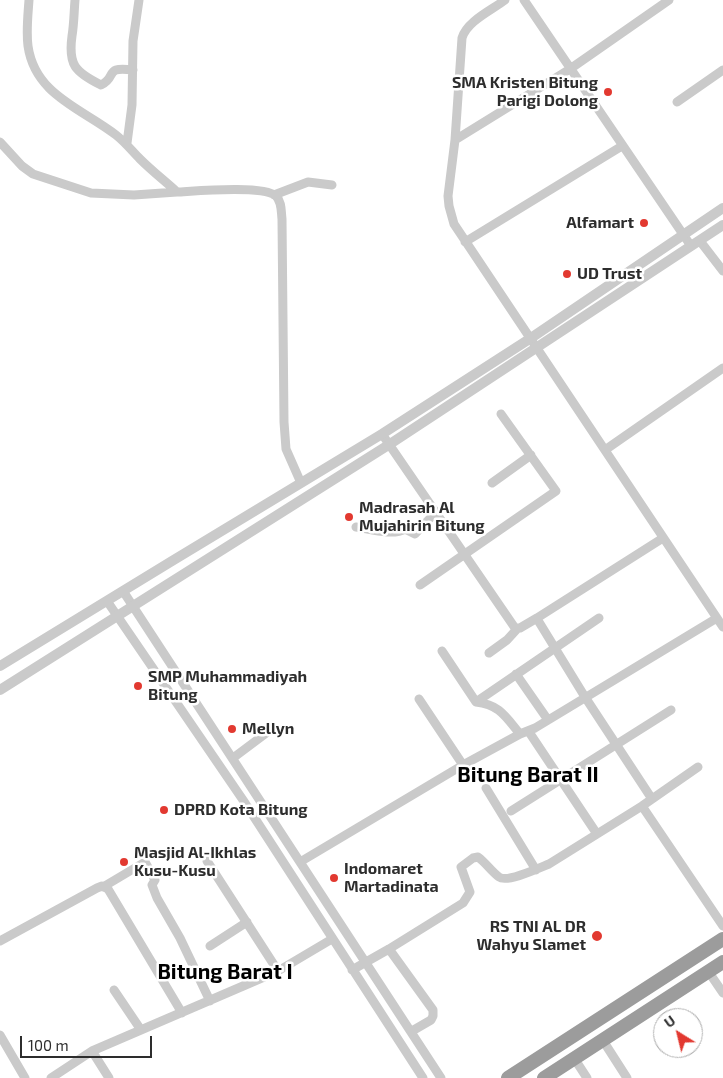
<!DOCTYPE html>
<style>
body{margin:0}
#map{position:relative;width:723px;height:1078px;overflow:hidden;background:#fff;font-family:"Exo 2",sans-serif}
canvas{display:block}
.north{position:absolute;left:653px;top:1008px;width:50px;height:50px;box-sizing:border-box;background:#fff;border:1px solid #ababab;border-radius:50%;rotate:324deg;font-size:14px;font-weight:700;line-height:20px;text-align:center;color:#2d2d2d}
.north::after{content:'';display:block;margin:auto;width:18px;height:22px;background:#e23930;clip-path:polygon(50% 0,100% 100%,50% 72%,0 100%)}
.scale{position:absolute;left:20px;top:1036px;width:132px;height:22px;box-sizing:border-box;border:2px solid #2d2d2d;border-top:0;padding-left:6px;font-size:15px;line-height:18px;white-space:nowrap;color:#2d2d2d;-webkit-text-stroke:4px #fff;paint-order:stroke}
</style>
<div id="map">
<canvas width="723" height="1078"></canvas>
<div class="north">U</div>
<div class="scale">100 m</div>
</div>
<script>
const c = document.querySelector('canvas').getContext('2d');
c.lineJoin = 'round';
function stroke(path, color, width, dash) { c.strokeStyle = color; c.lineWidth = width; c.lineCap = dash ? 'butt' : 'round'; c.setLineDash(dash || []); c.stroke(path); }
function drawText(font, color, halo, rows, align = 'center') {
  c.font = font + ' "Exo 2",sans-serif'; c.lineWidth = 5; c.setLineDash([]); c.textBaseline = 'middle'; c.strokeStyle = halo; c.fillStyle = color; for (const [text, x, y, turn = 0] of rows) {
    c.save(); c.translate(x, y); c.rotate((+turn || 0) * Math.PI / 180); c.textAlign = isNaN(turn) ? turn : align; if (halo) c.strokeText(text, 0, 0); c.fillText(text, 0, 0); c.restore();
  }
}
const minor = new Path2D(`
 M29 0C28 15 26 31 28 46 35 95 81 108 116 135 125 142 132 151 140 159 152 171 165 181 177 192 197 191 263 185 276 196 282 202 281 211 282 219L284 422 286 449 301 483
 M75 0C74 12 74 24 72 36 68 65 75 72 101 85 118 77 103 66 133 70
 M505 0C492 10 467 21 462 38L455 140 448 196 449 206 454 224 723 627
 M524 0 691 246
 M677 102 723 70
 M455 140 570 69 669 0
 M0 142 22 166 33 174 91 193 134 195 177 192
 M127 143 132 105 133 41 139 0
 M274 195 308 182 332 185
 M700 241 723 271
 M465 242 622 146
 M382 434 515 628H520L537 618 663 538
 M605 450 723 368
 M492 483 531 455
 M356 527C370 529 393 536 405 529L415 534 436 512
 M420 585 556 491 501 414
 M123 591 441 1078
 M107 601 243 800 423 1078
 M539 622 585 697 652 799
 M442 651 476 702C500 705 505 716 520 734
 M489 653 507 640 517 629
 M516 674 548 720
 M419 699 463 765
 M476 702 599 618
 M529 732 597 834
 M233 758 269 731
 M486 788 536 870
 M642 806 723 926
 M511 811 671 710
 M207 861 278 971
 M300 862 463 765 520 734 535 728 717 618
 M103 887 145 862 155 880 152 885 157 898 180 938 210 1001
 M0 941 97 888 102 886 108 889 182 1013
 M210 946 247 922
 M389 949 433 1010V1016L431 1020 412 1031
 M352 970 389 949 463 903 470 892 461 867 473 858 478 857C486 863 491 871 499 877 507 883 539 868 549 864L642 806 698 767
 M708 971 723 993
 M114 990 141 1030
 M0 1035 25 1078
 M602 1039 627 1078
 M92 1051 109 1078
 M574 1058 587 1078
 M51 1078 92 1051 278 971 332 939`);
const tertiary = new Path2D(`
 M0 666 172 561 382 434 531 338 723 208
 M0 690 390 444 723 225`);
const trunk = new Path2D(`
 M508 1078 723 939
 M544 1078 723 962`);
const markers = [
 [608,92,5,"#e23930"],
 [644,223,5,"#e23930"],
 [567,274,5,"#e23930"],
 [349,517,5,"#e23930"],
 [138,686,5,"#e23930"],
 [232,729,5,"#e23930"],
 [164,810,5,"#e23930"],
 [124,862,5,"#e23930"],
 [334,878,5,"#e23930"],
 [597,936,6,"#e23930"]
];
const poiNames = [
 ["SMA Kristen Bitung",598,83,"right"],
 ["Parigi Dolong",598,101,"right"],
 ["Alfamart",634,223,"right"],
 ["UD Trust",577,274],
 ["Madrasah Al",359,508],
 ["Mujahirin Bitung",359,526],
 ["SMP Muhammadiyah",148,677],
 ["Bitung",148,695],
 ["Mellyn",242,729],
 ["DPRD Kota Bitung",174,810],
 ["Masjid Al-Ikhlas",134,853],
 ["Kusu-Kusu",134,871],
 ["Indomaret",344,869],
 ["Martadinata",344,887],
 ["RS TNI AL DR",586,927,"right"],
 ["Wahyu Slamet",586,945,"right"]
];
const districtNames = [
 ["Bitung Barat II",528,775],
 ["Bitung Barat I",225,972]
];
stroke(minor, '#cacaca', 9);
stroke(tertiary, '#cacaca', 10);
stroke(trunk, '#9c9c9c', 14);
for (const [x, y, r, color] of markers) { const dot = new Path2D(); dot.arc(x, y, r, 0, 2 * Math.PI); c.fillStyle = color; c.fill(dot); stroke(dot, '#fff', 2); }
drawText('bold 16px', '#2d2d2d', '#fff', poiNames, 'left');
drawText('bold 21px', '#000', '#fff', districtNames);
</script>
